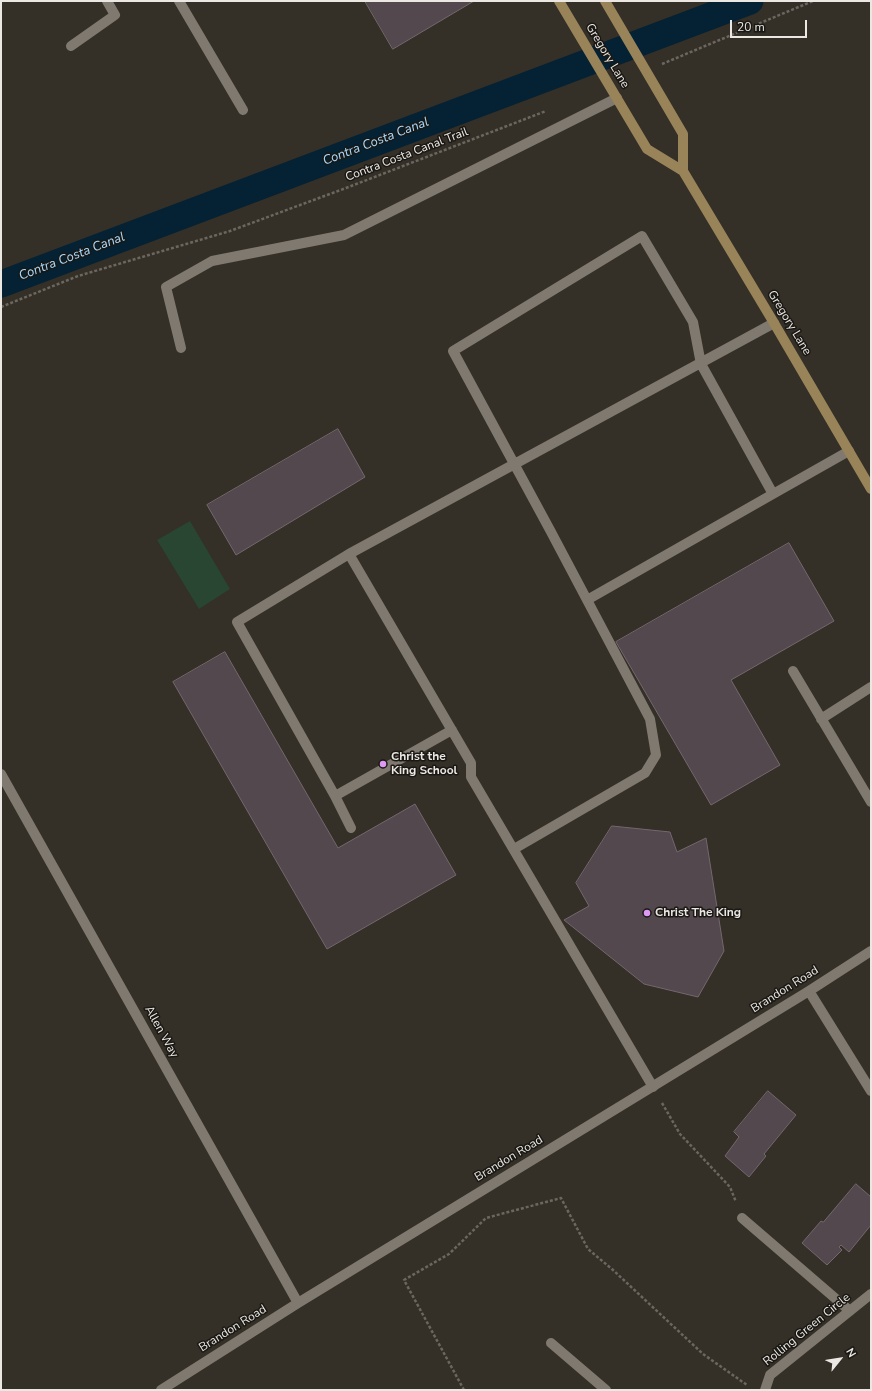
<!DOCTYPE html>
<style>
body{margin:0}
#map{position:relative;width:872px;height:1391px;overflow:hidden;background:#342f27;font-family:"Nunito Sans",sans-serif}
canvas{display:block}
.frame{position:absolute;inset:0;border:2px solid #ebe7e2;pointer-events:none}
.north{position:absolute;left:820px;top:1339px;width:40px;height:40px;-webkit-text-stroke:3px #1a1814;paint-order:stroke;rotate:60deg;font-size:11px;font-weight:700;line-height:16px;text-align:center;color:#ebe7e2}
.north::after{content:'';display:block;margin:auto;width:14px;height:18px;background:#ebe7e2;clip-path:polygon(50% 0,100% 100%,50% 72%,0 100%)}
.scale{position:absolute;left:730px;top:20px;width:77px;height:18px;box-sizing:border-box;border:2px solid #ebe7e2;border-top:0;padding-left:5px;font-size:12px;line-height:14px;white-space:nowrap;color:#ebe7e2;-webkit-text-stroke:3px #1a1814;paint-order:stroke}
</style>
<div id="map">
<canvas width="872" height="1391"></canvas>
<div class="frame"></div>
<div class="north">N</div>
<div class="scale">20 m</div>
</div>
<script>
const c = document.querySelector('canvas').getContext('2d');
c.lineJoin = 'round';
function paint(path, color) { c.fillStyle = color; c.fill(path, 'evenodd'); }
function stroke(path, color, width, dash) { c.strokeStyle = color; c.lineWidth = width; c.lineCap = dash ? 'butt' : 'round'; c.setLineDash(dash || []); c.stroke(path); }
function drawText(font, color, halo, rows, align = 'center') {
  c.font = font + ' "Nunito Sans",sans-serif'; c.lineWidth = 3; c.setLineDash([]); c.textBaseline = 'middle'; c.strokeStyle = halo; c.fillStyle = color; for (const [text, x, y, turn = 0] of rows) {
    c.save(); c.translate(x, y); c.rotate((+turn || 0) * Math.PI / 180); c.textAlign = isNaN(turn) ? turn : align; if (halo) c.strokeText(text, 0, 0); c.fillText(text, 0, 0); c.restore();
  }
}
const green = new Path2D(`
 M190 521 230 589 199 609 157 540Z`);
const canal = new Path2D(`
 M1 284 750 1`);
const building = new Path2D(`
 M365 1H474L393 49Z
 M338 429 365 477 236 555 207 505Z
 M789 543 834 621 731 680 780 765 711 805 616 642Z
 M225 652 338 848 415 804 456 875 327 949 173 682Z
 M612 826 670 832 677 852 706 838 724 951 698 997 644 984 564 920 589 906 576 883Z
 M768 1091 796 1115 764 1154 766 1156 749 1177 725 1156 739 1137 734 1132Z
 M856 1184 871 1197V1225L849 1252 841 1245 839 1247 842 1250 827 1265 802 1243 821 1221 823 1222Z`);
const path = new Path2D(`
 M662 64 813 1
 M1 307 78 276 230 231 346 188 546 111
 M662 1103 680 1134 730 1187 736 1202
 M464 1390 404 1280 449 1254 486 1218 561 1198 588 1249 613 1270 703 1354 747 1385`);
const service = new Path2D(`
 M179 1 243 110
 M71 46 115 15 107 1
 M181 348 166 287 212 261 344 235 617 98
 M773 494 849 451
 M349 554 471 763V777L653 1087
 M793 671 871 802
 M821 719 871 687
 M335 796 452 730
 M351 828 335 796 237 622 349 554 774 323
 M514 849 645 773 656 755 650 719 550 530 453 351 642 236 693 322 701 364 773 494 587 600`);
const minor = new Path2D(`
 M1 774 298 1303
 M809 991 871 1091
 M742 1218 850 1311
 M551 1343 606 1390
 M161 1390 298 1303 809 991 871 951
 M765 1390 770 1375 871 1294`);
const secondary = new Path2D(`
 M559 1 647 149 683 171 774 323 871 489
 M605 1 683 134V171`);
const markers = [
 [383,764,4,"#dc99f5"],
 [647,913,4,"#dc99f5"]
];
const streetNames = [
 ["Gregory Lane",607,56,59],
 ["Contra Costa Canal Trail",407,155,-21],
 ["Gregory Lane",789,323,59],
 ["Brandon Road",785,990,-32],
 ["Allen Way",161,1032,61],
 ["Brandon Road",509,1159,-31],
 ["Brandon Road",233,1329,-32],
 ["Rolling Green Circle",807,1330,-39]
];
const poiNames = [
 ["Christ the",391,757],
 ["King School",391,771],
 ["Christ The King",655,913]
];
const waterNames = [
 ["Contra Costa Canal",376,142,-21],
 ["Contra Costa Canal",72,257,-21]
];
paint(green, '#284631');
stroke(canal, '#042234', 27);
paint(building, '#52484d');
stroke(building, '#73686d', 1);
stroke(path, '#6b6760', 2.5, [3, 2]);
stroke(service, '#7f796f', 10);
stroke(minor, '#7f796f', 10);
stroke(secondary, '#998459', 10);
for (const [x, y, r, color] of markers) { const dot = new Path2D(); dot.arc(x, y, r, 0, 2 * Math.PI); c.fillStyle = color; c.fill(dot); stroke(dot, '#1a1814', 1.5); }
drawText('12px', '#ebe7e2', '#1a1814', streetNames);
drawText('bold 12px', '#ebe7e2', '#1a1814', poiNames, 'left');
drawText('italic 13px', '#a7daff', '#1a1814', waterNames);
</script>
